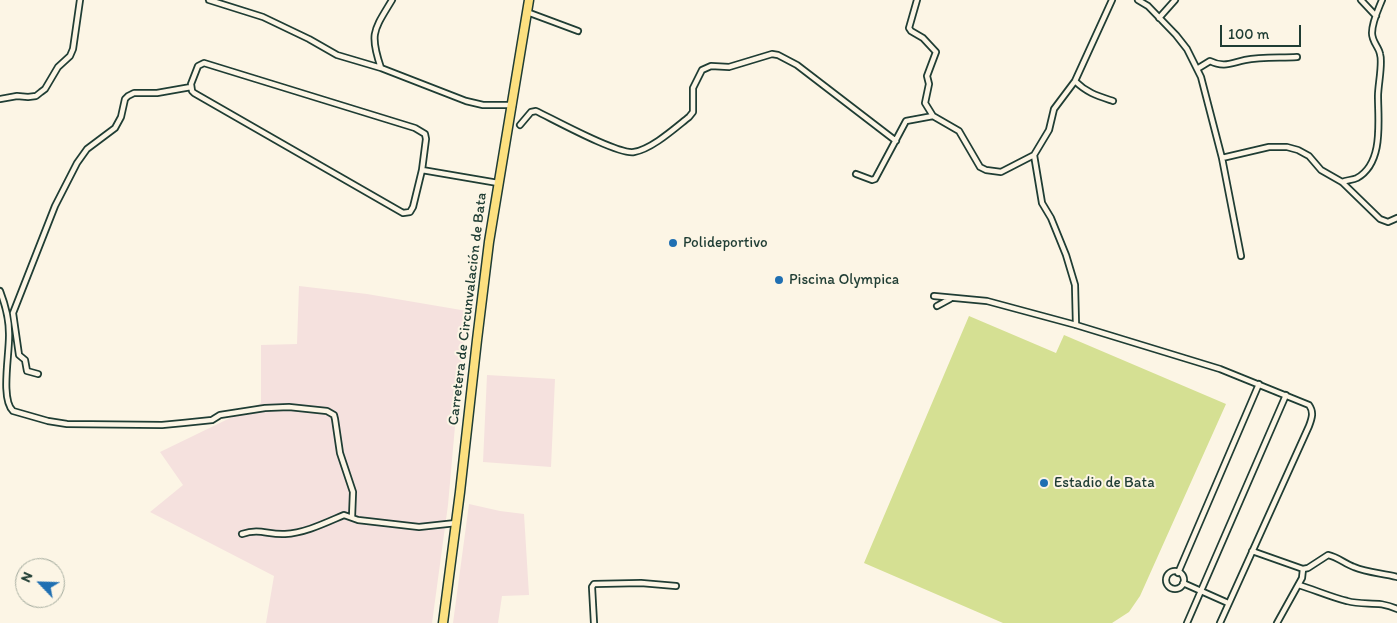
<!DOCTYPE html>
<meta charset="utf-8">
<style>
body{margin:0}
#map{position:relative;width:1397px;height:623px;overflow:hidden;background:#fcf5e5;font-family:Itim,sans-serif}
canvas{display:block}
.north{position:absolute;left:15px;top:558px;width:50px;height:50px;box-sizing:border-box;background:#fcf5e5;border:1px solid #a4ab9e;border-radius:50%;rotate:294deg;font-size:14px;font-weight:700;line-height:20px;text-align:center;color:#1f3d34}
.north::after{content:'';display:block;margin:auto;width:18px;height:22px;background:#1f6fb2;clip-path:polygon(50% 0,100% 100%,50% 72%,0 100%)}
.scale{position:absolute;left:1220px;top:25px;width:81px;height:22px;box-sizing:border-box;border:2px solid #1f3d34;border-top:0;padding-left:6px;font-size:15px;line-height:18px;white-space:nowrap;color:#1f3d34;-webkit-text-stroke:4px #fcf5e5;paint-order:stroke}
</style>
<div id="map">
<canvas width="1397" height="623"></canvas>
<div class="north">N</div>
<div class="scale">100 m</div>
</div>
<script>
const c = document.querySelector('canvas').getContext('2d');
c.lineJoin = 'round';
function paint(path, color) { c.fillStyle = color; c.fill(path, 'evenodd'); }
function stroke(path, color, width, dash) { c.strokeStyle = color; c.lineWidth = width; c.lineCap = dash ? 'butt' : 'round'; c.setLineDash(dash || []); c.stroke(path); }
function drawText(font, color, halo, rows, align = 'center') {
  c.font = font + ' Itim,sans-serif'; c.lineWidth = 4; c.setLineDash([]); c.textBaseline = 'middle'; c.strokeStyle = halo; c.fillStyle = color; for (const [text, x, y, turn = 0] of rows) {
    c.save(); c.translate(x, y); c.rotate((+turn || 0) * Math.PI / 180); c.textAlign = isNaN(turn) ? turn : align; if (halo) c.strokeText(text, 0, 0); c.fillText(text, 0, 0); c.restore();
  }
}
const built = new Path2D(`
 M299 286 367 294 467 311 459 381 448 505 432 623H266L274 576 150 512 183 485 160 452 261 403V345L297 344Z
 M487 375 555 379 551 467 483 462Z
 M469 504 500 511 524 514 529 595 502 596 498 623H453Z`);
const green = new Path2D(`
 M969 316 1056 353 1064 335 1226 404 1140 596 1129 612 1112 623H1003L864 563Z`);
const minor = new Path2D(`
 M209 0 263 17 309 39 337 55 381 68 466 101 483 105H513
 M917 0 909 28 911 31 923 38 936 52 927 76 929 84 925 103 933 116 959 131 980 167 986 170 1001 172 1034 155 1049 130 1054 109 1075 81 1112 0
 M1138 0 1148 6 1176 35 1187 49 1201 77 1222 158 1269 147H1287L1298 150 1309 156 1321 170 1342 182 1380 219 1388 222 1397 218
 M1361 0 1376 16
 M527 12 578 31
 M1159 18 1175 0
 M204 63 415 128 425 134 426 139 422 170 413 207 410 212 403 213 194 93 192 91 191 84 198 66Z
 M381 68C369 33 374 30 392 0
 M1197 69 1210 61C1224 68 1231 63 1245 60 1261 57 1280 58 1297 57
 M1075 81C1087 93 1098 96 1113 101
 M0 99 17 96 28 97 36 96 41 92 45 89 58 67 70 56 73 49 80 0
 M520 125 531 112 536 111C553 119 618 155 634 152 652 149 675 128 689 117L693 112V88L702 70 711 66 729 67 772 54 778 55 797 65 896 141
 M1034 155 1042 203 1051 218 1066 255 1075 285 1076 325
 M1222 158 1241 256
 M422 170 498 183
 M856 174 872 180 875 179 906 121 933 116
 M1342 182C1347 180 1353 180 1357 178 1384 163 1378 121 1378 96 1378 85 1383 63 1380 54 1379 47 1372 42 1372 33 1372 22 1378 10 1382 0
 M0 291C5 304 9 318 9 333 10 352 0 399 13 411L48 421 67 424 162 425 183 423 212 420 220 415 265 408 289 407 327 411 334 415 335 419 340 453 353 492 352 517
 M934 296 987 301 1076 325 1220 369 1309 405C1314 412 1312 418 1309 426L1220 623
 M937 306 950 299
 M38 374 27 371 25 360 19 355 13 313 55 206 77 163 87 149 115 128 121 117 125 99 128 96 134 93H157L191 87
 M242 534C260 528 268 535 285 534 305 533 325 523 344 515L358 520 419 527 456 523
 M1252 551 1303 569 1308 568 1328 555C1338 557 1345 564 1354 567 1368 573 1383 573 1397 577
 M1166 580a9 9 0 1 1 18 0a9 9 0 1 1-18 0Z
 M1178 573 1259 384
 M1183 583 1228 603
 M1299 585C1315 590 1331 597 1347 601 1365 606 1378 600 1397 609
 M594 623 592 587 594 584 641 583 676 586
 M1187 623 1286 395
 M1277 623 1302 578 1303 569`);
const primary = new Path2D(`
 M443 623 460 492 477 340 489 242 529 0`);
const markers = [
 [673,243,5,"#1f6fb2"],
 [779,280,5,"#1f6fb2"],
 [1044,483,5,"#1f6fb2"]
];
const poiNames = [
 ["Polideportivo",683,243],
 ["Piscina Olympica",789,280],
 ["Estadio de Bata",1054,483]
];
const streetNames = [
 ["Carretera de Circunvalación de Bata",468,309,-83]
];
paint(built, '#f5e1de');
paint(green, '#d5e093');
stroke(minor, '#1f3d34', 8);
stroke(primary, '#1f3d34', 11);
stroke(minor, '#fcf5e5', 4.5);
stroke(primary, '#fce080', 8);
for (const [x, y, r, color] of markers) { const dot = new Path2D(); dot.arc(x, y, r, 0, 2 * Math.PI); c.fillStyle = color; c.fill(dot); stroke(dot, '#fcf5e5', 2); }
drawText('15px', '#1f3d34', '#fcf5e5', poiNames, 'left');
drawText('15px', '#1f3d34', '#fcf5e5', streetNames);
</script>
